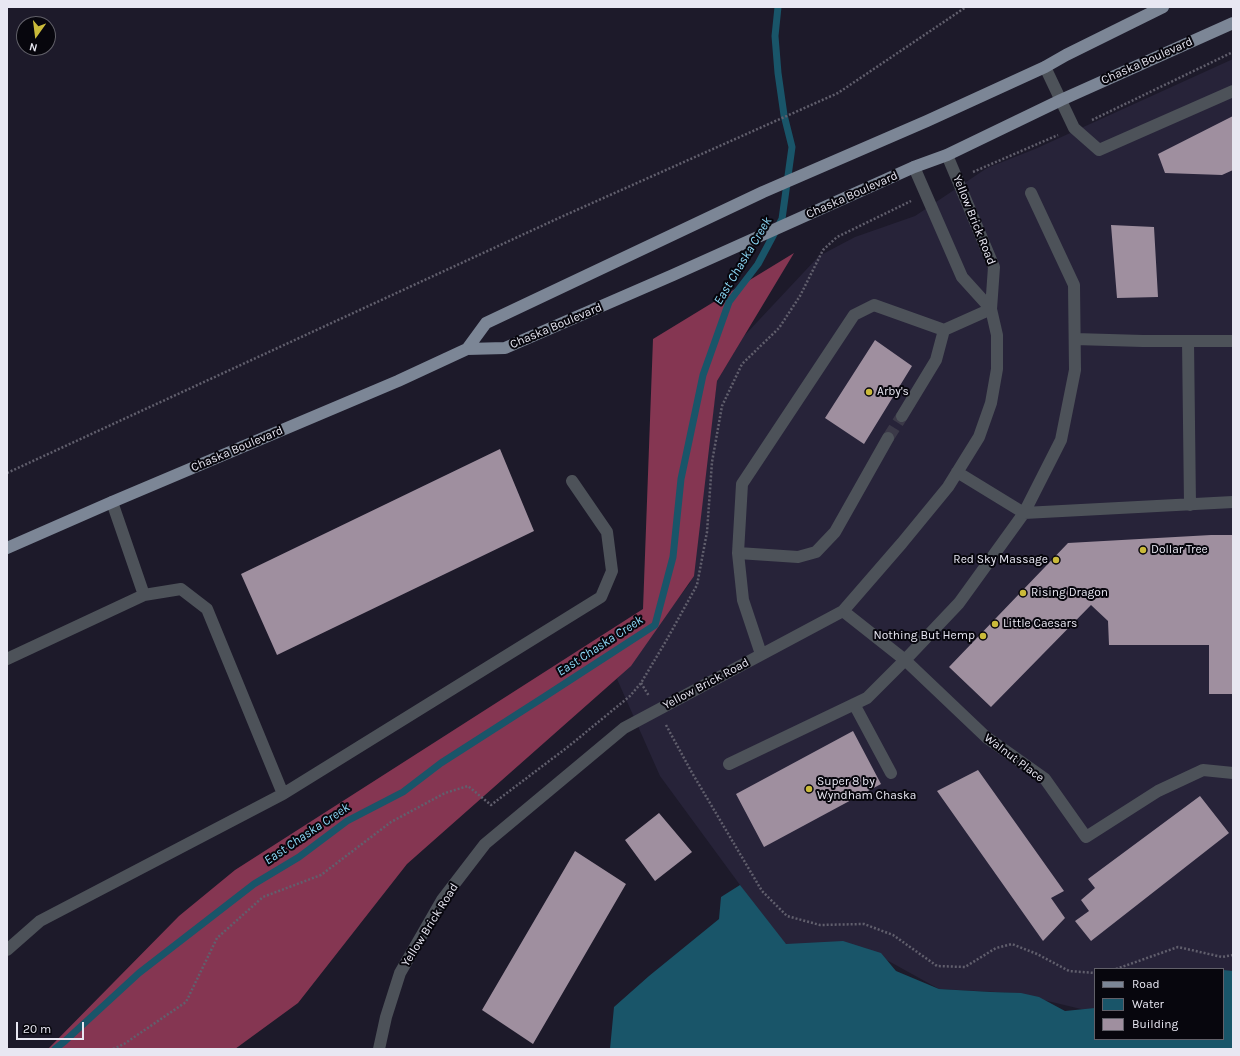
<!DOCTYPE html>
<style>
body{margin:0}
#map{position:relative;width:1240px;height:1056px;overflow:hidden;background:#1d1a2a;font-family:Karla,sans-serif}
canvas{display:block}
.frame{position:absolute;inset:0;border:8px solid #e8e7f2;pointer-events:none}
.legend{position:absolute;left:1094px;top:968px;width:130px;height:72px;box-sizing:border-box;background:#07060d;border:1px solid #616069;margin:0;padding:5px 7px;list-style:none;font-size:12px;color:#e8e7f2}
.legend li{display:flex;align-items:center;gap:8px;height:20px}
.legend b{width:20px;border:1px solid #616069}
.north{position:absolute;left:16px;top:16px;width:40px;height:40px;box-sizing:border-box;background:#07060d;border:1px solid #616069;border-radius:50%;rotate:194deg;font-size:11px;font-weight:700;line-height:16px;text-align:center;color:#e8e7f2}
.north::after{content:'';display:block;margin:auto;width:14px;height:18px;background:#caba3a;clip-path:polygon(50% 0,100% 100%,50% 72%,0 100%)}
.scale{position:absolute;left:16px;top:1022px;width:68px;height:18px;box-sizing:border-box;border:2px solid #e8e7f2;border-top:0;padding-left:5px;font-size:12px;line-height:14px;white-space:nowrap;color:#e8e7f2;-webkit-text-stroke:3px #07060d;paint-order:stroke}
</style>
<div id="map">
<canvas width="1240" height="1056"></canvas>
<div class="frame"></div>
<ul class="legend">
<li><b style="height:5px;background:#7c8696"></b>Road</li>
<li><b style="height:11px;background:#195569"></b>Water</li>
<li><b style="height:11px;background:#9f8f9f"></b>Building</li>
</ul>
<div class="north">N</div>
<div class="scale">20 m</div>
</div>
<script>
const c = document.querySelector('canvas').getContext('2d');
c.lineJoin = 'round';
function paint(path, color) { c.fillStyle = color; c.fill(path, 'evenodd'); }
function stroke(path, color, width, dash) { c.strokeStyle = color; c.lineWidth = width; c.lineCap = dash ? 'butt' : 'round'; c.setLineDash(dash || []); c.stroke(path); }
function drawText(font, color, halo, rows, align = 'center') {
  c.font = font + ' Karla,sans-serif'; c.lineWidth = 4; c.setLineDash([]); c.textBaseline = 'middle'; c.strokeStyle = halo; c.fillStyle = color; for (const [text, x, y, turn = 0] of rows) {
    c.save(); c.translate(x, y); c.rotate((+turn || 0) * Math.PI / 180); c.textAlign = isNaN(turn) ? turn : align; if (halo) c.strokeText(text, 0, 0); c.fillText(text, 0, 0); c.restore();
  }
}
const built = new Path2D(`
 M1233 59V1010L1223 1009V969H1095V1009H1081L1014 993 939 989 865 948 781 946 740 885 660 776 617 679 690 583 717 381 744 336 819 256 855 237 915 216 987 168 1035 149Z`);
const forest = new Path2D(`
 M794 253 717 381 694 576 631 666 407 864 298 1003 235 1049H48L179 916 235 870 643 609 653 339Z`);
const water = new Path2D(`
 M740 885 786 944 843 941 881 953 896 971 939 989 991 992 1021 993 1039 997 1065 1011 1095 1008V1039H1223V970L1233 971V1049H610L614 1007 649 976 719 919 721 897Z`);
const stream = new Path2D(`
 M55 1049 65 1041 139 973 254 884 299 857 347 821 403 792 441 763 544 697 655 625 673 557 681 479 703 375 729 302 758 264 782 219 792 147 784 115 778 73 775 36 778 7`);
const building = new Path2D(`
 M1233 116V170L1222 175 1165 173 1158 154Z
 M1111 225 1154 227 1158 297 1117 298Z
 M875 340 912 366 864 444 825 418Z
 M500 449 534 531 277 655 241 574Z
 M1211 535H1233V694H1209V645H1109L1108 621 1091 605 991 707 949 667 1068 543Z
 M853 731 881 784 764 847 736 794Z
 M978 770 1064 891 1051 898 1065 918 1043 941 937 791Z
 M1200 796 1229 833 1091 941 1075 921 1089 911 1081 900 1095 888 1088 879Z
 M659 813 692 852 655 881 625 840Z
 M575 851 626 884 533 1044 482 1010Z`);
const minorTunnel = new Path2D(`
 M888 438 902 416`);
const path = new Path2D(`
 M1092 120 1233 52
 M973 172 1058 135
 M7 473 561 217 838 93 966 7
 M641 683 649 696
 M666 725 691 771 762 891 787 916 820 925 864 924 893 935 937 966 965 967 996 948 1012 944 1037 954 1069 971 1095 973
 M1116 969 1178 947 1222 957 1233 955
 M113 1049 124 1044 186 1002 217 938 263 897 321 875 391 822 445 793 468 786 491 805 569 746 630 696 641 683 666 641 697 585 707 532 712 462 722 406 742 364 779 328 800 296 823 250 837 237 911 201`);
const minor = new Path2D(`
 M1045 67 1074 128 1099 150 1233 91
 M914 167 962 277 991 309
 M1075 339 1143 341H1233
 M1188 341 1190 505
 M902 416 936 360 944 330
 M957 472 1024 513 1233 502
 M738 553 798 557 816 552 835 532 888 438
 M843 611 905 660 986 737 1045 779 1086 837 1158 791 1203 770 1233 773
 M761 654 743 600 738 553 742 484 854 315 874 305 944 330 991 309
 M7 659 144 595 112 502
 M854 704 891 773
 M729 764 867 698 905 660 959 603 1024 513 1061 440 1075 370 1074 285 1031 193
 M283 794 601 597 612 571 607 532 572 481
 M7 950 40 921 283 794 207 609 181 589 144 595
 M379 1049 386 1017 400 973 442 900 485 844 624 728 843 611 902 543 948 487 979 437 991 403 997 369V335L991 309 994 267 947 155`);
const major = new Path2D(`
 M467 349 486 323 763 192 927 121 1045 67 1066 55 1163 7
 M7 548 112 502 398 381 467 349 505 348 673 275 914 167 947 155 1061 100 1233 23`);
const markers = [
 [869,392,4,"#caba3a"],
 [1143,550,4,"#caba3a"],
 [1056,560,4,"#caba3a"],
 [1023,593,4,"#caba3a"],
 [995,624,4,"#caba3a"],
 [983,636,4,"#caba3a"],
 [809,789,4,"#caba3a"]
];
const streetNames = [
 ["Chaska Boulevard",1147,61,-24],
 ["Chaska Boulevard",852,195,-24],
 ["Yellow Brick Road",974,220,68],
 ["Chaska Boulevard",556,326,-23],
 ["Chaska Boulevard",237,449,-23],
 ["Yellow Brick Road",706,684,-28],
 ["Walnut Place",1014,758,37],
 ["Yellow Brick Road",430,925,-58]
];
const poiNames = [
 ["Arby's",877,392],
 ["Dollar Tree",1151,550],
 ["Red Sky Massage",1048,560,"right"],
 ["Rising Dragon",1031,593],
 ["Little Caesars",1003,624],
 ["Nothing But Hemp",975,636,"right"],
 ["Super 8 by",817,782],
 ["Wyndham Chaska",817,796]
];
const waterNames = [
 ["East Chaska Creek",743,261,-59],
 ["East Chaska Creek",600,646,-33],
 ["East Chaska Creek",307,834,-34]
];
paint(built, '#272339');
paint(forest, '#853652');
paint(water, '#195569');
stroke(stream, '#195569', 7);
paint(building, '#9f8f9f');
stroke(minorTunnel, '#3b3948', 12, [12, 6]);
stroke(path, '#615f6d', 2.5, [2, 2]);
stroke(minor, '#4d5259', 12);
stroke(major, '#7c8696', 12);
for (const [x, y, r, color] of markers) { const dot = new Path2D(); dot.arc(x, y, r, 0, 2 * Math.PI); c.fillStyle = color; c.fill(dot); stroke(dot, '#07060d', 1.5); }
drawText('12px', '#e8e7f2', '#07060d', streetNames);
drawText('12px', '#e8e7f2', '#07060d', poiNames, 'left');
drawText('italic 13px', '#8cd8f6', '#07060d', waterNames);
</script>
